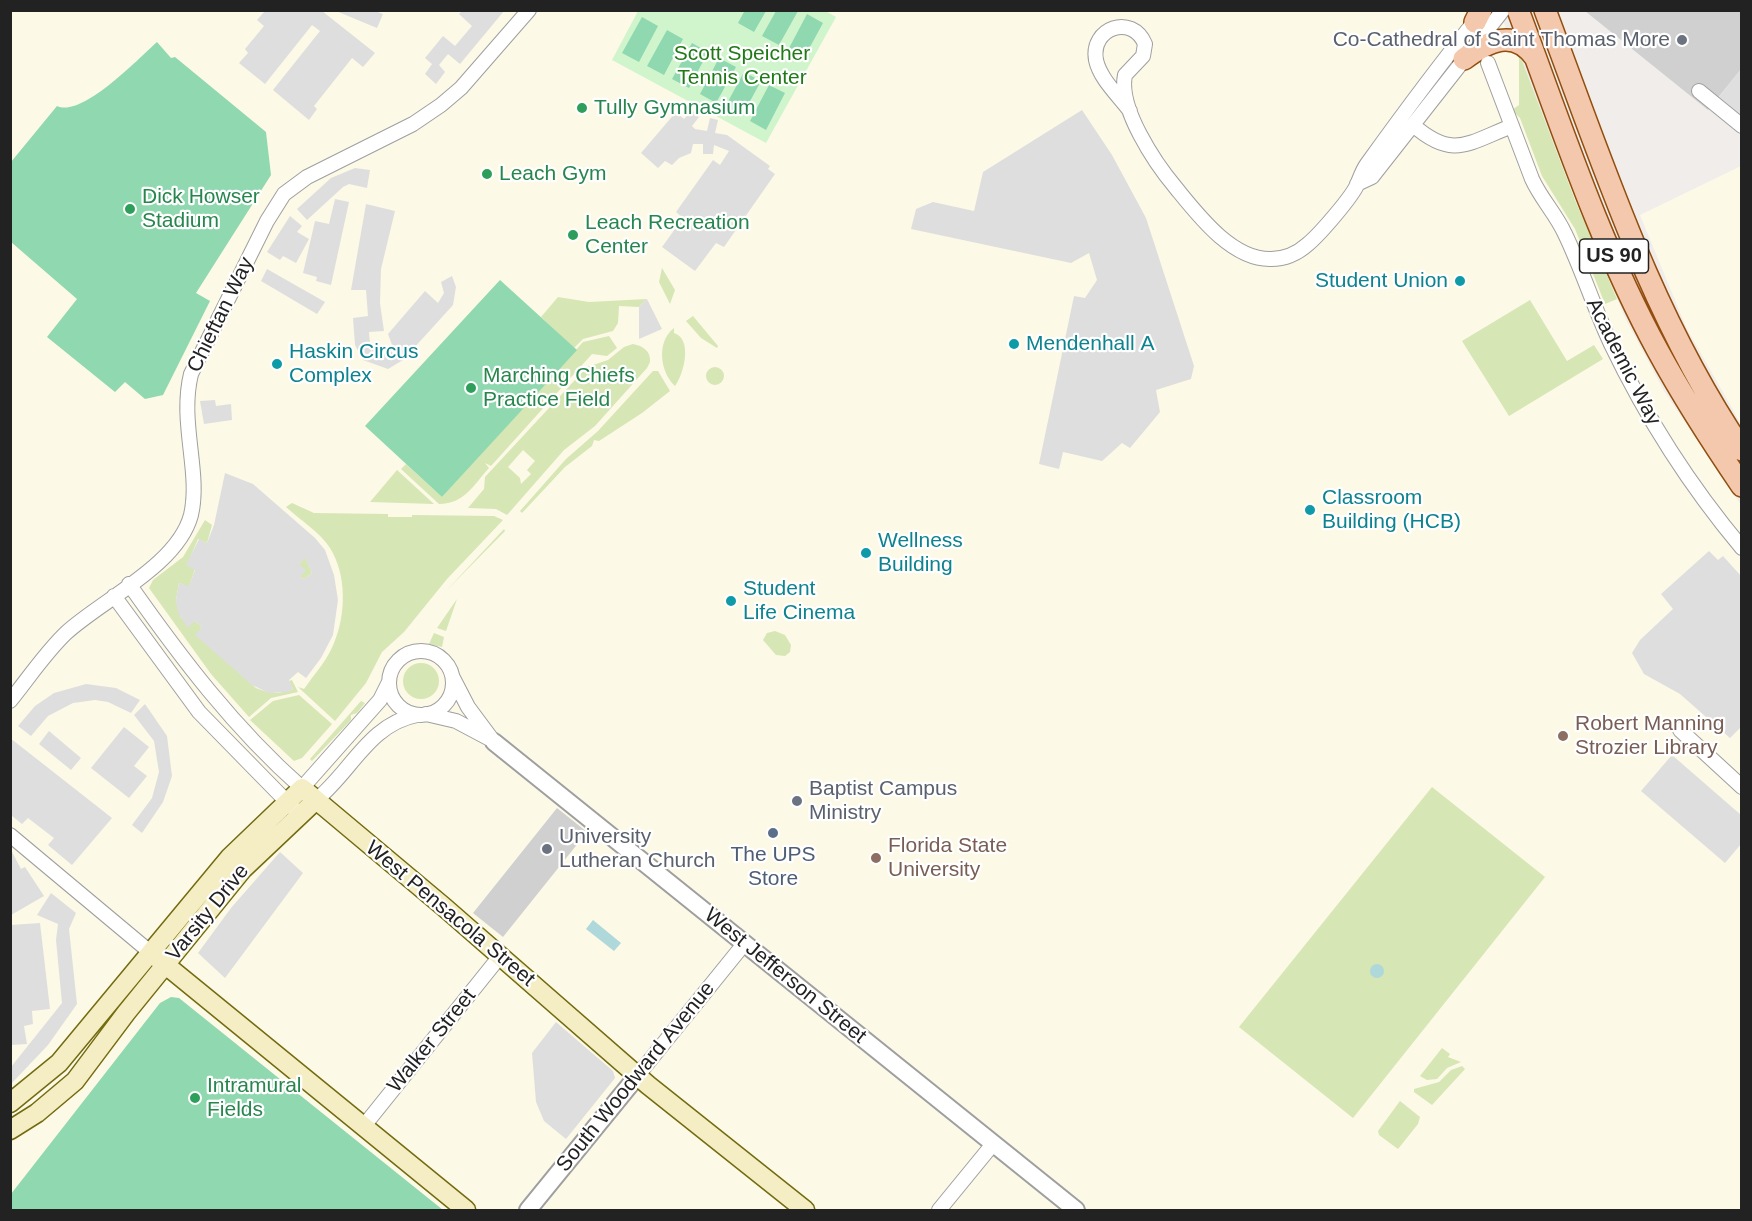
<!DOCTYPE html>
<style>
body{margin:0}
#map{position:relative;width:1752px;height:1221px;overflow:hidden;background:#f1edea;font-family:Arial,sans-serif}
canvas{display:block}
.frame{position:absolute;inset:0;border:12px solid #222;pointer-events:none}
</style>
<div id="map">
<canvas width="1752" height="1221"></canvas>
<div class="frame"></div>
</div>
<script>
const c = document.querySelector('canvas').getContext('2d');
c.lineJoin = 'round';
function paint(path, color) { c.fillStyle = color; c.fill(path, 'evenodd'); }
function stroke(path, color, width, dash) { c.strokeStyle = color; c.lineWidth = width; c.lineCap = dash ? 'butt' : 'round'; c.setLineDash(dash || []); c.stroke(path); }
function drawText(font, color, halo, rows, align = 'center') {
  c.font = font + ' Arial,sans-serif'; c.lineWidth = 4.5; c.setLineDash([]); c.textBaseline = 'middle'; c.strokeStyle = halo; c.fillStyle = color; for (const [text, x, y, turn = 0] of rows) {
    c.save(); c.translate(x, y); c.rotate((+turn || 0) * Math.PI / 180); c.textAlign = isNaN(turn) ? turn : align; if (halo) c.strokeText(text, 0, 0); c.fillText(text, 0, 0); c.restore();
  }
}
const residential = new Path2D(`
 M1741 69 1742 115H1741L1719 97Z`);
const education = new Path2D(`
 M10 11H1499L1625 318 1664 391 1741 505V1210H11Z
 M1741 166V424L1686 327 1640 215Z`);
const religious = new Path2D(`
 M1585 11H1741V69L1708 110Z
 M557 808 587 832 503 937 473 913Z`);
const grass = new Path2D(`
 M1519 53 1575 200 1617 299 1605 304 1575 229 1542 176 1520 118 1512 110 1519 105Z
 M662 268 675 290 670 304 659 282Z
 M558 297 589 302 647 299 639 307 619 306 618 323 613 331 583 339 574 348 541 317Z
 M1530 300 1567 361 1594 345 1603 359 1509 416 1462 341Z
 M693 316 718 346 717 348 701 338 686 321Z
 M674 328V333C693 339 684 374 675 386 660 372 656 342 674 328Z
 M609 336 617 348 607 356 592 354 491 466 485 463 489 468C474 484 465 504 439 504L401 469 406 464 442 497 583 342Z
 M633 344C643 346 651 351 650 362L647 368 595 426 564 450 507 515 496 509 468 508 484 489 485 477 587 367 608 360 624 347ZM523 450 535 461 527 470 531 474 521 484 520 478 508 467Z
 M706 376a9 9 0 1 1 18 0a9 9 0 1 1-18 0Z
 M653 371H658L670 391 642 413 599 441 594 440 592 446 565 467 522 513 520 511 566 459 598 431Z
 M397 470 434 504 370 502Z
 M292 503 314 513 388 514V517H412V515L494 516 503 520 447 579 404 632 382 652 366 683 335 721 298 687 304 689 307 685C316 672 328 659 334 643 346 615 347 575 330 548 320 532 300 520 286 507Z
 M205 520 212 525 207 543 198 539 187 565 195 569 189 587 179 583 176 600 181 618 195 621 202 627 196 635 256 688C269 693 279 695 293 689L289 681 292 680 298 692 271 698 249 717 211 674 149 588 153 580 183 557Z
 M504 529 505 531 446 591Z
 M305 557 312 573 304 579 300 577 299 564Z
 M457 599 446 631 437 628Z
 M775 631 785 635 791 645 790 652 785 656 776 655 763 640 767 633Z
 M434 633 444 637 442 647 429 644Z
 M403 681a18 18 0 1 1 36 0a18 18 0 1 1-36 0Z
 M299 695 332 724 302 758 294 761 250 720 273 701Z
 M361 701 365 703 357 713 351 715V720L312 761 310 759Z
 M1432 787 1545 877 1353 1118 1239 1027Z
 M1442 1048 1450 1054 1448 1057 1461 1062 1447 1068 1437 1079 1427 1080 1420 1076Z
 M1462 1066 1465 1069 1432 1105 1414 1092V1089L1439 1082 1451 1070Z
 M1400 1101 1420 1117 1418 1124 1398 1149 1379 1135 1378 1131Z`);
const park = new Path2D(`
 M824 10 836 17 766 143 612 60 638 11Z`);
const pitch = new Path2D(`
 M745 10 766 11 754 32 738 23Z
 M776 11H798L779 45 762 36Z
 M807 14 823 23 804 58 788 50Z
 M642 17 658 26 639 62 622 53Z
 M667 30 683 39 664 75 647 66Z
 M157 42 171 58 175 57 266 132 271 175 196 293 210 301 163 395 145 399 125 382 115 392 47 337 77 299 11 242V162L57 106C82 118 138 59 157 42Z
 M692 43 708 52 689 88 672 79Z
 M719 58 736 67 716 103 700 94Z
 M744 72 761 81 742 116 725 107Z
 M769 85 785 93 766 130 750 121Z
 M500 280 577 350 442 497 365 426Z
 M171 997 179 998 443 1210H11V1194L160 1003Z`);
const parking = new Path2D(`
 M265 11H322L375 53 363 67 352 58 314 106 317 109 309 120 273 90 320 31 312 25 265 84 239 63 248 53 245 49 264 26 257 20Z
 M336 11H375L383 14 377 28Z
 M462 11H504L460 64 448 54 439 65 445 72 436 84 425 74 432 64 425 58 443 36 455 46 472 26 459 14Z
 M692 110 699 117 692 126 695 129 707 131 710 118 718 120 715 133 727 135 770 166 768 169 775 174 724 247 716 243 695 271 662 247 683 218 676 212 713 160 720 165 729 151 714 145 713 154H703V144H693L691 153 679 158 672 165 665 161 658 168 641 153 676 112 684 119Z
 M1082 110 1112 155 1146 218 1194 366 1191 379 1156 390 1160 412 1130 448 1122 443 1102 461 1063 452 1059 469 1039 464 1074 296 1085 298 1097 280 1089 253 1071 263 911 229 916 209 933 202 974 211 983 172Z
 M355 168 370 170 367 188 349 184 343 187 307 220 297 209 331 178Z
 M335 199 349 202 331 285 316 281 317 277 303 273 315 221 329 224Z
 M366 204 395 211 381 269 380 303 384 331 369 332 370 343 376 354H388L394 350 388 334 425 291 438 303 444 293 441 282 452 276 456 287 453 305 403 360 388 369 363 360 355 345 353 318 368 316 366 290H351Z
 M290 216 302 226 297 232 309 239 296 263 283 256 280 260 267 252Z
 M267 269 325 302 317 314 261 281Z
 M647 299 662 329 639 339V307Z
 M215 400 216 406 231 404 232 420 204 424 200 401Z
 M225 473 253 484 315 538 325 550 334 575 338 600 333 635 321 658 306 678 298 672 289 680 293 689 287 692 269 693 252 685 195 635 202 627 195 621 188 628 178 613 176 600 179 583 189 586 195 570 186 565 199 539 207 543 214 525ZM305 558 312 573 304 579 300 577 306 570 299 564Z
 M1709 551 1718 560 1723 556 1741 576V727L1730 738 1680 694 1644 674 1632 653 1640 640 1673 609 1661 594Z
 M86 684 116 688 140 700 131 713 108 702 95 700 73 703 48 716 31 736 18 726 35 706 54 693Z
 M145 704 167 736 172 776 163 802 142 833 132 825 152 798 159 772 154 741 134 715Z
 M124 727 149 747 134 766 147 776 129 798 91 768Z
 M49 731 81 758 71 770 39 744Z
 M10 738 112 818 72 865 48 845 54 838 28 818 22 824 11 815Z
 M1672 755 1741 815V844L1725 863 1641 791Z
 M11 850 21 869 25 867 44 896 11 915Z
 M280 852 303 873 225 978 198 953 231 908Z
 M51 893 76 913 69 929 77 1004 48 1045 11 1084V1067L62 1003 56 940 58 924 37 915Z
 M40 923 50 1009 32 1011 33 1024 24 1026 27 1044 11 1045V925Z
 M556 1022 613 1071 615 1078 566 1139 544 1121 536 1102 532 1053Z`);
const water = new Path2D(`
 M593 920 621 943 614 951 586 929Z
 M1370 971a7 7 0 1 1 14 0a7 7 0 1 1-14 0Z`);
const minor = new Path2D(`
 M1488 63 1532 179C1541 199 1556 214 1565 234 1582 269 1594 308 1611 344 1646 417 1690 486 1742 548
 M1699 91 1742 126
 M1130 111C1119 96 1100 79 1096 60 1090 28 1132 13 1145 44L1143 56 1125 75C1118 108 1155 163 1176 188 1198 215 1232 260 1271 259 1285 259 1298 253 1308 244 1320 234 1351 198 1357 185 1360 178 1362 171 1367 164 1403 114 1440 64 1479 16
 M1413 125C1453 160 1468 143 1512 126
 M1357 184 1372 177 1503 10
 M129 584C181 658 234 728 302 788L380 700 389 682
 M114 596 199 712 294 809
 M389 683a32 32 0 1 1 64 0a32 32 0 1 1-64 0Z
 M453 678 468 707 494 742
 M10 701C28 679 45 653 66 633 102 600 178 565 191 515 201 472 179 423 191 374L267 221 284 194 307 177 413 124 441 105 461 88 529 10
 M426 714 456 721 488 738
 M1680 730 1742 787
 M316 800C351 772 369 724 417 715
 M10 835 150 952
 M638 1075 744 944
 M363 1127 501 955
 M939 1210 993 1144`);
const tertiary = new Path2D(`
 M494 742 1076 1210
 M528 1210 638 1075`);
const secondary = new Path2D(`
 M156 957 466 1210
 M10 1103 59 1063 230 857 302 788 444 907 648 1085 805 1210
 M10 1130 37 1113 75 1081 126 1013 243 869 316 800`);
const primary = new Path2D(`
 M1518 10C1561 125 1599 243 1658 351 1683 397 1712 442 1742 486
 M1545 10C1602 161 1651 316 1742 450
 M1475 22 1481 10
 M1464 59C1488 41 1514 28 1535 57`);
const markers = [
 [1682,40,6,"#6b7280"],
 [582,108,6,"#2e9e5b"],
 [487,174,6,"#2e9e5b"],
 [130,209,6,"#2e9e5b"],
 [573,235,6,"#2e9e5b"],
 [1460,281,6,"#0f9aa8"],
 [1014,344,6,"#0f9aa8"],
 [277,364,6,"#0f9aa8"],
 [471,388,6,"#2e9e5b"],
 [1310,510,6,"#0f9aa8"],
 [866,553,6,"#0f9aa8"],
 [731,601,6,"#0f9aa8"],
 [1563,736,6,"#8d6e63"],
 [797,801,6,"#6b7280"],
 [773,833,6,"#5c6f8a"],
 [547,849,6,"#6b7280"],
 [876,858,6,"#8d6e63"],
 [195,1098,6,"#2e9e5b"]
];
const shields = [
 [1614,256,69]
];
const shieldNames = [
 ["US 90",1614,256]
];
const worshipNames = [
 ["Co-Cathedral of Saint Thomas More",1670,40,"right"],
 ["Baptist Campus",809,789],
 ["Ministry",809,813],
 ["University",559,837],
 ["Lutheran Church",559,861]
];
const parkNames = [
 ["Scott Speicher",742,54],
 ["Tennis Center",742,78]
];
const leisureNames = [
 ["Tully Gymnasium",594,108],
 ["Leach Gym",499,174],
 ["Dick Howser",142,197],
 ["Stadium",142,221],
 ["Leach Recreation",585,223],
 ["Center",585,247],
 ["Marching Chiefs",483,376],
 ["Practice Field",483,400],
 ["Intramural",207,1086],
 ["Fields",207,1110]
];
const cultureNames = [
 ["Student Union",1448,281,"right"],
 ["Mendenhall A",1026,344],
 ["Haskin Circus",289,352],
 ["Complex",289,376],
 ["Classroom",1322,498],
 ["Building (HCB)",1322,522],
 ["Wellness",878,541],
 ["Building",878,565],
 ["Student",743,589],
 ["Life Cinema",743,613]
];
const streetNames = [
 ["Chieftan Way",221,315,-64],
 ["Academic Way",1623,362,63],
 ["Varsity Drive",208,913,-51],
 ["West Pensacola Street",450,914,40],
 ["West Jefferson Street",785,976,39],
 ["Walker Street",432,1041,-51],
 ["South Woodward Avenue",636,1077,-51]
];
const educationNames = [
 ["Robert Manning",1575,724],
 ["Strozier Library",1575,748],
 ["Florida State",888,846],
 ["University",888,870]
];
const serviceNames = [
 ["The UPS",773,855],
 ["Store",773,879]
];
paint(residential, '#e0dfdf');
paint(education, '#fdf9e7');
paint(religious, '#d0d0d0');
paint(grass, '#d6e6b5');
paint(park, '#d0f5cc');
paint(pitch, '#90d8af');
paint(parking, '#dedede');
paint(water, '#afd8da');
stroke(minor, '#9f9f9f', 16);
stroke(tertiary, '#9f9f9f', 20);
stroke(secondary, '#726b10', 21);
stroke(primary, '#914e0e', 24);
stroke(minor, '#fff', 14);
stroke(tertiary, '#fff', 16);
stroke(secondary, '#f5eec4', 18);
stroke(primary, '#f4c8ac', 21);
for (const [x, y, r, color] of markers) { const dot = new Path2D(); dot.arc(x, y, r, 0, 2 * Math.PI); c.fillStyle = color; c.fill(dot); stroke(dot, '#fff', 2); }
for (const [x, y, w] of shields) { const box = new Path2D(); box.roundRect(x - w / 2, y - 17, w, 34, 4.5); c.fillStyle = '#fff'; c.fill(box); stroke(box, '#222', 1.5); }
drawText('bold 20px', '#222', null, shieldNames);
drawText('21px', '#5b616d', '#fff', worshipNames, 'left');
drawText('21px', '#207917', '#fff', parkNames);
drawText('21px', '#27864d', '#fff', leisureNames, 'left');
drawText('21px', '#0d838f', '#fff', cultureNames, 'left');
drawText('21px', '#222', '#fff', streetNames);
drawText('21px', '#785e54', '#fff', educationNames, 'left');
drawText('21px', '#4e5e75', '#fff', serviceNames);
</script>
